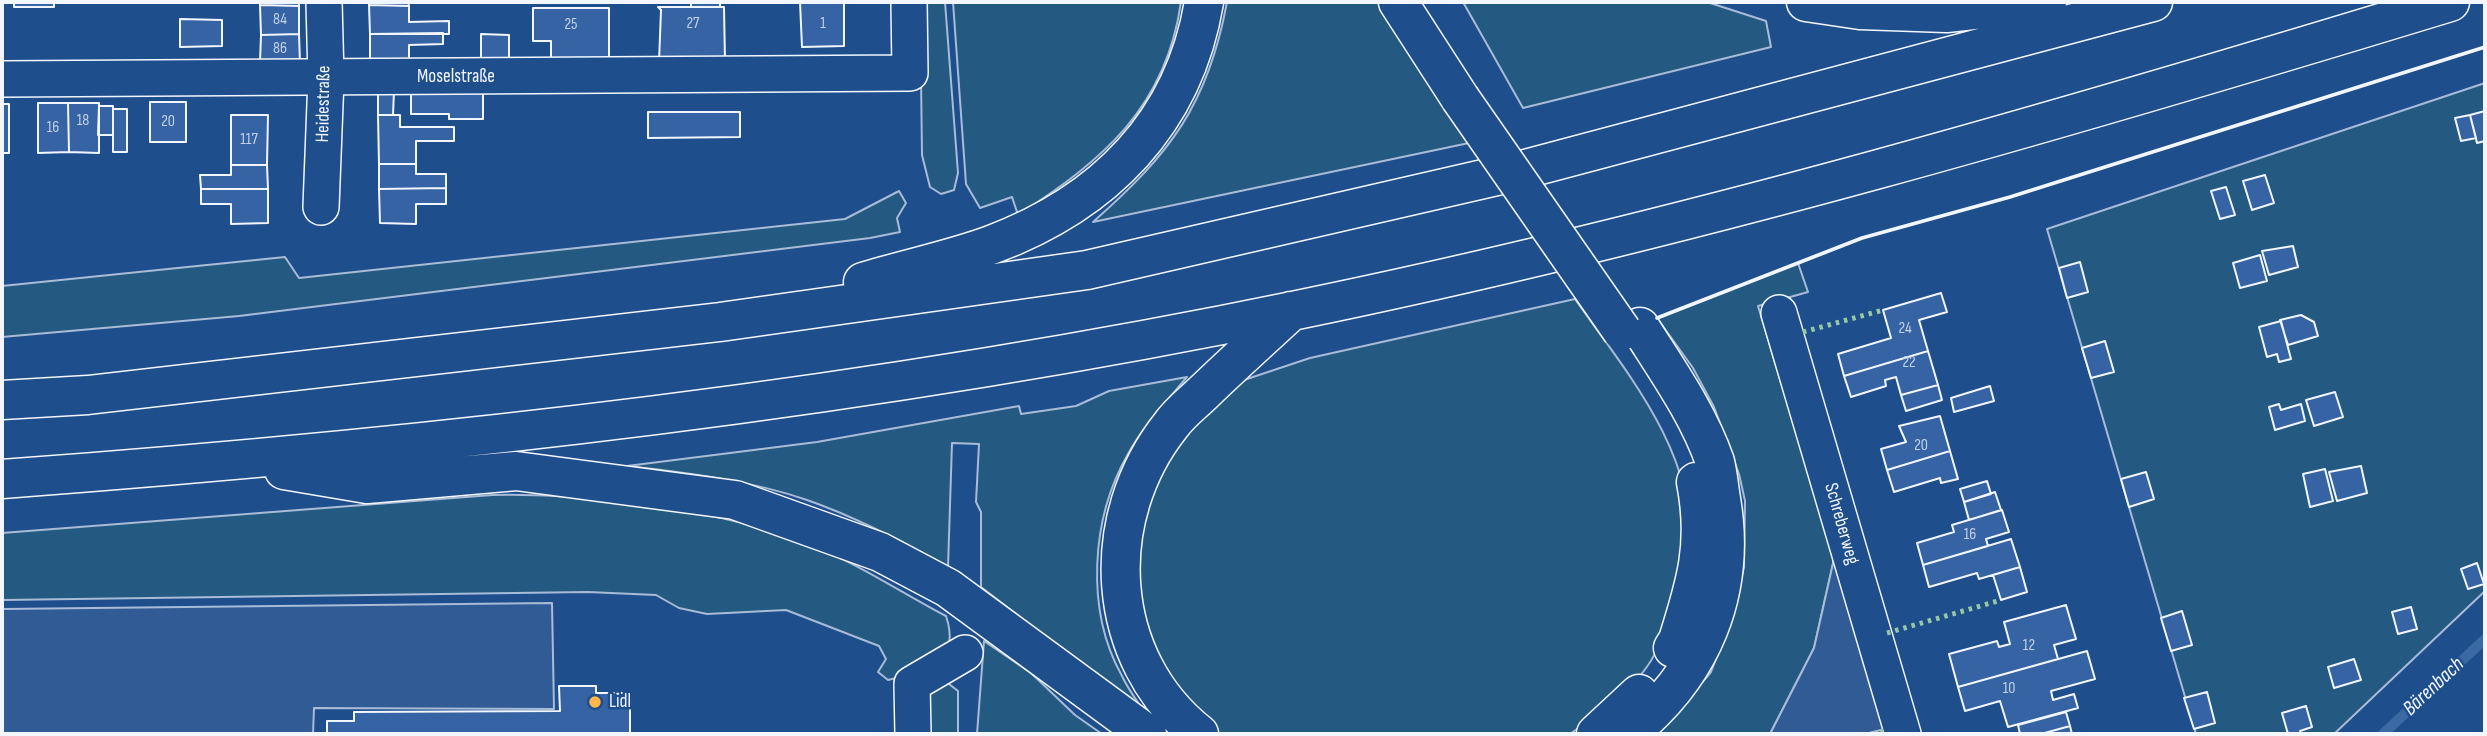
<!DOCTYPE html>
<meta charset="utf-8">
<style>
body{margin:0}
#map{position:relative;width:2487px;height:736px;overflow:hidden;background:#1f4e8c;font-family:"Sofia Sans Condensed",sans-serif}
canvas{display:block}
.frame{position:absolute;inset:0;border:4px solid #f2f6ff;pointer-events:none}
</style>
<div id="map">
<canvas width="2487" height="736"></canvas>
<div class="frame"></div>
</div>
<script>
const c = document.querySelector('canvas').getContext('2d');
c.lineJoin = 'round';
function paint(path, color) { c.fillStyle = color; c.fill(path, 'evenodd'); }
function stroke(path, color, width, dash) { c.strokeStyle = color; c.lineWidth = width; c.lineCap = dash ? 'butt' : 'round'; c.setLineDash(dash || []); c.stroke(path); }
function drawText(font, color, halo, rows, align = 'center') {
  c.font = font + ' "Sofia Sans Condensed",sans-serif'; c.lineWidth = 5; c.setLineDash([]); c.textBaseline = 'middle'; c.strokeStyle = halo; c.fillStyle = color; for (const [text, x, y, turn = 0] of rows) {
    c.save(); c.translate(x, y); c.rotate((+turn || 0) * Math.PI / 180); c.textAlign = isNaN(turn) ? turn : align; if (halo) c.strokeText(text, 0, 0); c.fillText(text, 0, 0); c.restore();
  }
}
const green = new Path2D(`
 M920 2H945L958 173 954 190 941 194 930 187 922 155Z
 M953 2H1181C1166 108 1103 160 1018 215L1012 197 980 208 966 184Z
 M1227 2H1388L1469 143 1093 222C1170 154 1208 105 1227 2Z
 M1463 2H1707L1766 21 1771 47 1523 108Z
 M2485 83V591L2334 734H2196L2047 229Z
 M899 191 906 203 897 218 900 232 870 238 239 316 2 337V286L285 257 299 278 845 219Z
 M1798 263 1808 292 1758 306 1834 559 1814 648 1770 734H1658L1711 672 1734 612 1744 567 1745 501 1739 474 1714 407 1693 368 1657 318Z
 M1575 299C1625 370 1697 454 1689 547 1688 565 1677 585 1672 603 1667 618 1663 634 1657 649 1643 683 1599 714 1570 734H1215L1198 721 1147 641 1134 540 1164 457 1238 382 1310 358Z
 M1187 377C1166 402 1144 425 1128 454 1091 518 1085 610 1122 676 1128 689 1137 701 1145 713L981 587V512L976 502 979 444 952 443 948 567C902 541 856 517 807 500 749 480 687 473 627 466L817 442 1019 406 1021 414 1076 406 1109 391Z
 M492 495C591 493 721 509 813 546 859 564 902 593 946 616 962 663 925 671 888 680L878 672 886 659 879 646 786 610 707 614 679 608 656 595 588 592 2 600V533Z
 M984 641 1031 673 1075 715 1102 734H977Z
 M940 677 958 691V734H930V682Z`);
const parking = new Path2D(`
 M1834 559 1885 729 1865 734H1770L1814 648Z
 M552 603 554 709 314 708 313 734H2V609Z`);
const stream = new Path2D(`
 M2383 734 2485 639`);
const building = new Path2D(`
 M14 2H54V7H14Z
 M260 2H299V6L260 5Z
 M369 2H408L409 6 369 5Z
 M691 2H720V7H691Z
 M800 2H844V46L802 47Z
 M260 5 299 6V34L261 35Z
 M369 5 409 6V22L449 21V34H370Z
 M658 7H724L725 61 659 62 661 10Z
 M533 8H609V61L551 62V41H533Z
 M180 19 222 20V46L180 47Z
 M443 33V44L409 45V62H370V34Z
 M299 34 300 63 260 62 261 35Z
 M481 34 509 35V63H481Z
 M394 91 393 115H378V92Z
 M411 91H483V119H449V114H411Z
 M150 102H186V142H150Z
 M38 103H68L69 152 38 153Z
 M68 103H99V153L69 152Z
 M2 104H9V153H2Z
 M99 106H113V135H98Z
 M113 109H127V152H113Z
 M2485 111V141L2477 143 2470 115Z
 M648 112H740V137L648 138Z
 M231 115H268L267 165H231Z
 M378 115H400V127H454V141H416V164H379Z
 M2470 115 2476 138 2461 141 2455 118Z
 M379 164H416V174H446V188L379 189Z
 M231 165H267L268 189H201L200 175H231Z
 M2265 175 2274 203 2252 210 2243 181Z
 M2226 187 2235 215 2220 219 2211 191Z
 M446 188V204H416V224L380 223 379 189Z
 M201 189H268V223L231 224V204H201Z
 M2293 246 2298 267 2269 275 2262 251Z
 M2260 255 2267 281 2240 288 2233 263Z
 M2080 262 2088 292 2067 298 2059 268Z
 M1941 293 1947 312 1919 320 1928 351 1844 376 1838 354 1891 338 1883 310Z
 M2301 315 2314 322 2318 336 2288 345 2280 320Z
 M2281 321 2291 359 2279 362 2277 354 2267 357 2259 327Z
 M2105 341 2114 372 2091 378 2082 348Z
 M1928 351 1938 385 1901 395 1896 377 1885 380 1886 386 1851 397 1844 376Z
 M1938 385 1942 400 1906 411 1901 395Z
 M1990 386 1994 401 1954 412 1951 398Z
 M2335 392 2343 417 2314 426 2306 400Z
 M2279 404 2281 410 2301 404 2305 421 2275 430 2269 407Z
 M1940 416 1950 451 1887 470 1881 449 1906 442 1899 426Z
 M1950 451 1958 479 1941 483 1940 478 1894 492 1887 470Z
 M2361 466 2367 493 2337 501 2329 472Z
 M2325 469 2333 501 2310 507 2303 474Z
 M2146 472 2154 499 2129 507 2121 479Z
 M1987 481 1991 494 1964 502 1960 489Z
 M1995 492 2001 510 1969 520 1964 502Z
 M2002 510 2009 532 1986 539 1988 546 1923 565 1917 543 1954 532 1952 525Z
 M2011 539 2020 567 1979 579 1977 573 1929 587 1923 565Z
 M2477 563 2484 584 2468 589 2461 569Z
 M2020 567 2027 592 2001 600 1993 575Z
 M2066 605 2076 639 2054 645 2058 659 1958 687 1949 654 1997 641 1999 647 2010 644 2004 622Z
 M2411 607 2417 629 2398 634 2392 612Z
 M2182 611 2192 645 2171 651 2161 618Z
 M2087 651 2095 679 2051 691 2053 700 2074 694 2078 708 2008 727 2000 701 1965 711 1958 687Z
 M2354 659 2361 680 2334 688 2328 667Z
 M559 686H596V693H630V734H327V721H354V712L560 711Z
 M2207 692 2215 723 2194 729 2184 698Z
 M2306 706 2312 727 2300 731 2301 734H2288L2282 713Z
 M2066 712 2070 726 2041 734H2020L2018 725Z
 M2070 726 2072 734H2041Z`);
const minor = new Path2D(`
 M2 79 910 73 909 2
 M321 207 326 78 324 2
 M1779 313 1903 734
 M913 734 912 684 965 653`);
const highway = new Path2D(`
 M1398 2 1460 98
 M1806 2 1860 10 1946 13 2047 2
 M863 282C905 269 950 260 991 245 1104 203 1184 123 1204 2
 M2 400 88 395 720 322 1087 270 1514 172 2153 2
 M284 470 367 484 516 471 735 500 880 552 948 588 1147 734
 M2 479C436 447 870 398 1297 310 1687 230 2069 118 2450 2
 M1673 648 1678 640C1696 583 1708 544 1696 482
 M1199 734C1103 658 1097 518 1171 425 1180 412 1194 402 1205 391 1233 364 1262 338 1291 311
 M1596 734 1639 694
 M1628 734C1702 675 1737 593 1721 499 1719 487 1718 474 1715 462 1698 413 1667 370 1640 327`);
const highwayBridge = new Path2D(`
 M1460 98 1622 331`);
const hedge = new Path2D(`
 M1803 332 1883 310
 M1887 633 2001 600
 M1872 734 1884 731`);
const wall = new Path2D(`
 M1657 318 1862 238 2010 197 2485 47`);
const markers = [
 [595,702,7,"#ffb74d"]
];
const numberNames = [
 ["84",280,20],
 ["27",693,24],
 ["1",823,24],
 ["25",571,25],
 ["86",280,49],
 ["18",83,121],
 ["20",168,122],
 ["16",53,128],
 ["117",249,140],
 ["24",1905,329],
 ["22",1909,363],
 ["20",1921,446],
 ["16",1970,535],
 ["12",2029,646],
 ["10",2009,689]
];
const streetNames = [
 ["Moselstraße",456,77],
 ["Heidestraße",324,104,-89],
 ["Schreberweg",1841,524,74]
];
const poiNames = [
 ["Lidl",609,702]
];
const waterNames = [
 ["Bärenbach",2434,687,-43]
];
paint(green, '#245a82');
stroke(green, '#a8bbd7', 2);
paint(parking, '#305b95');
stroke(parking, '#a8bbd7', 2);
stroke(stream, '#3b69a3', 10);
paint(building, '#3563a3');
stroke(building, '#f2f6ff', 2);
stroke(minor, '#f2f6ff', 38);
stroke(highway, '#f2f6ff', 41);
stroke(minor, '#1f4e8c', 35);
stroke(highway, '#1f4e8c', 38);
stroke(highwayBridge, '#f2f6ff', 41, []);
stroke(highwayBridge, '#1f4e8c', 38);
stroke(hedge, '#97c8a6', 5, [3.5, 5]);
stroke(wall, '#f2f6ff', 3.5);
for (const [x, y, r, color] of markers) { const dot = new Path2D(); dot.arc(x, y, r, 0, 2 * Math.PI); c.fillStyle = color; c.fill(dot); stroke(dot, '#1f4e8c', 2.5); }
drawText('16px', '#c3d1e8', null, numberNames);
drawText('19px', '#f2f6ff', '#1f4e8c', streetNames);
drawText('19px', '#f2f6ff', '#1f4e8c', poiNames, 'left');
drawText('italic 21px', '#f2f6ff', '#1f4e8c', waterNames);
</script>
